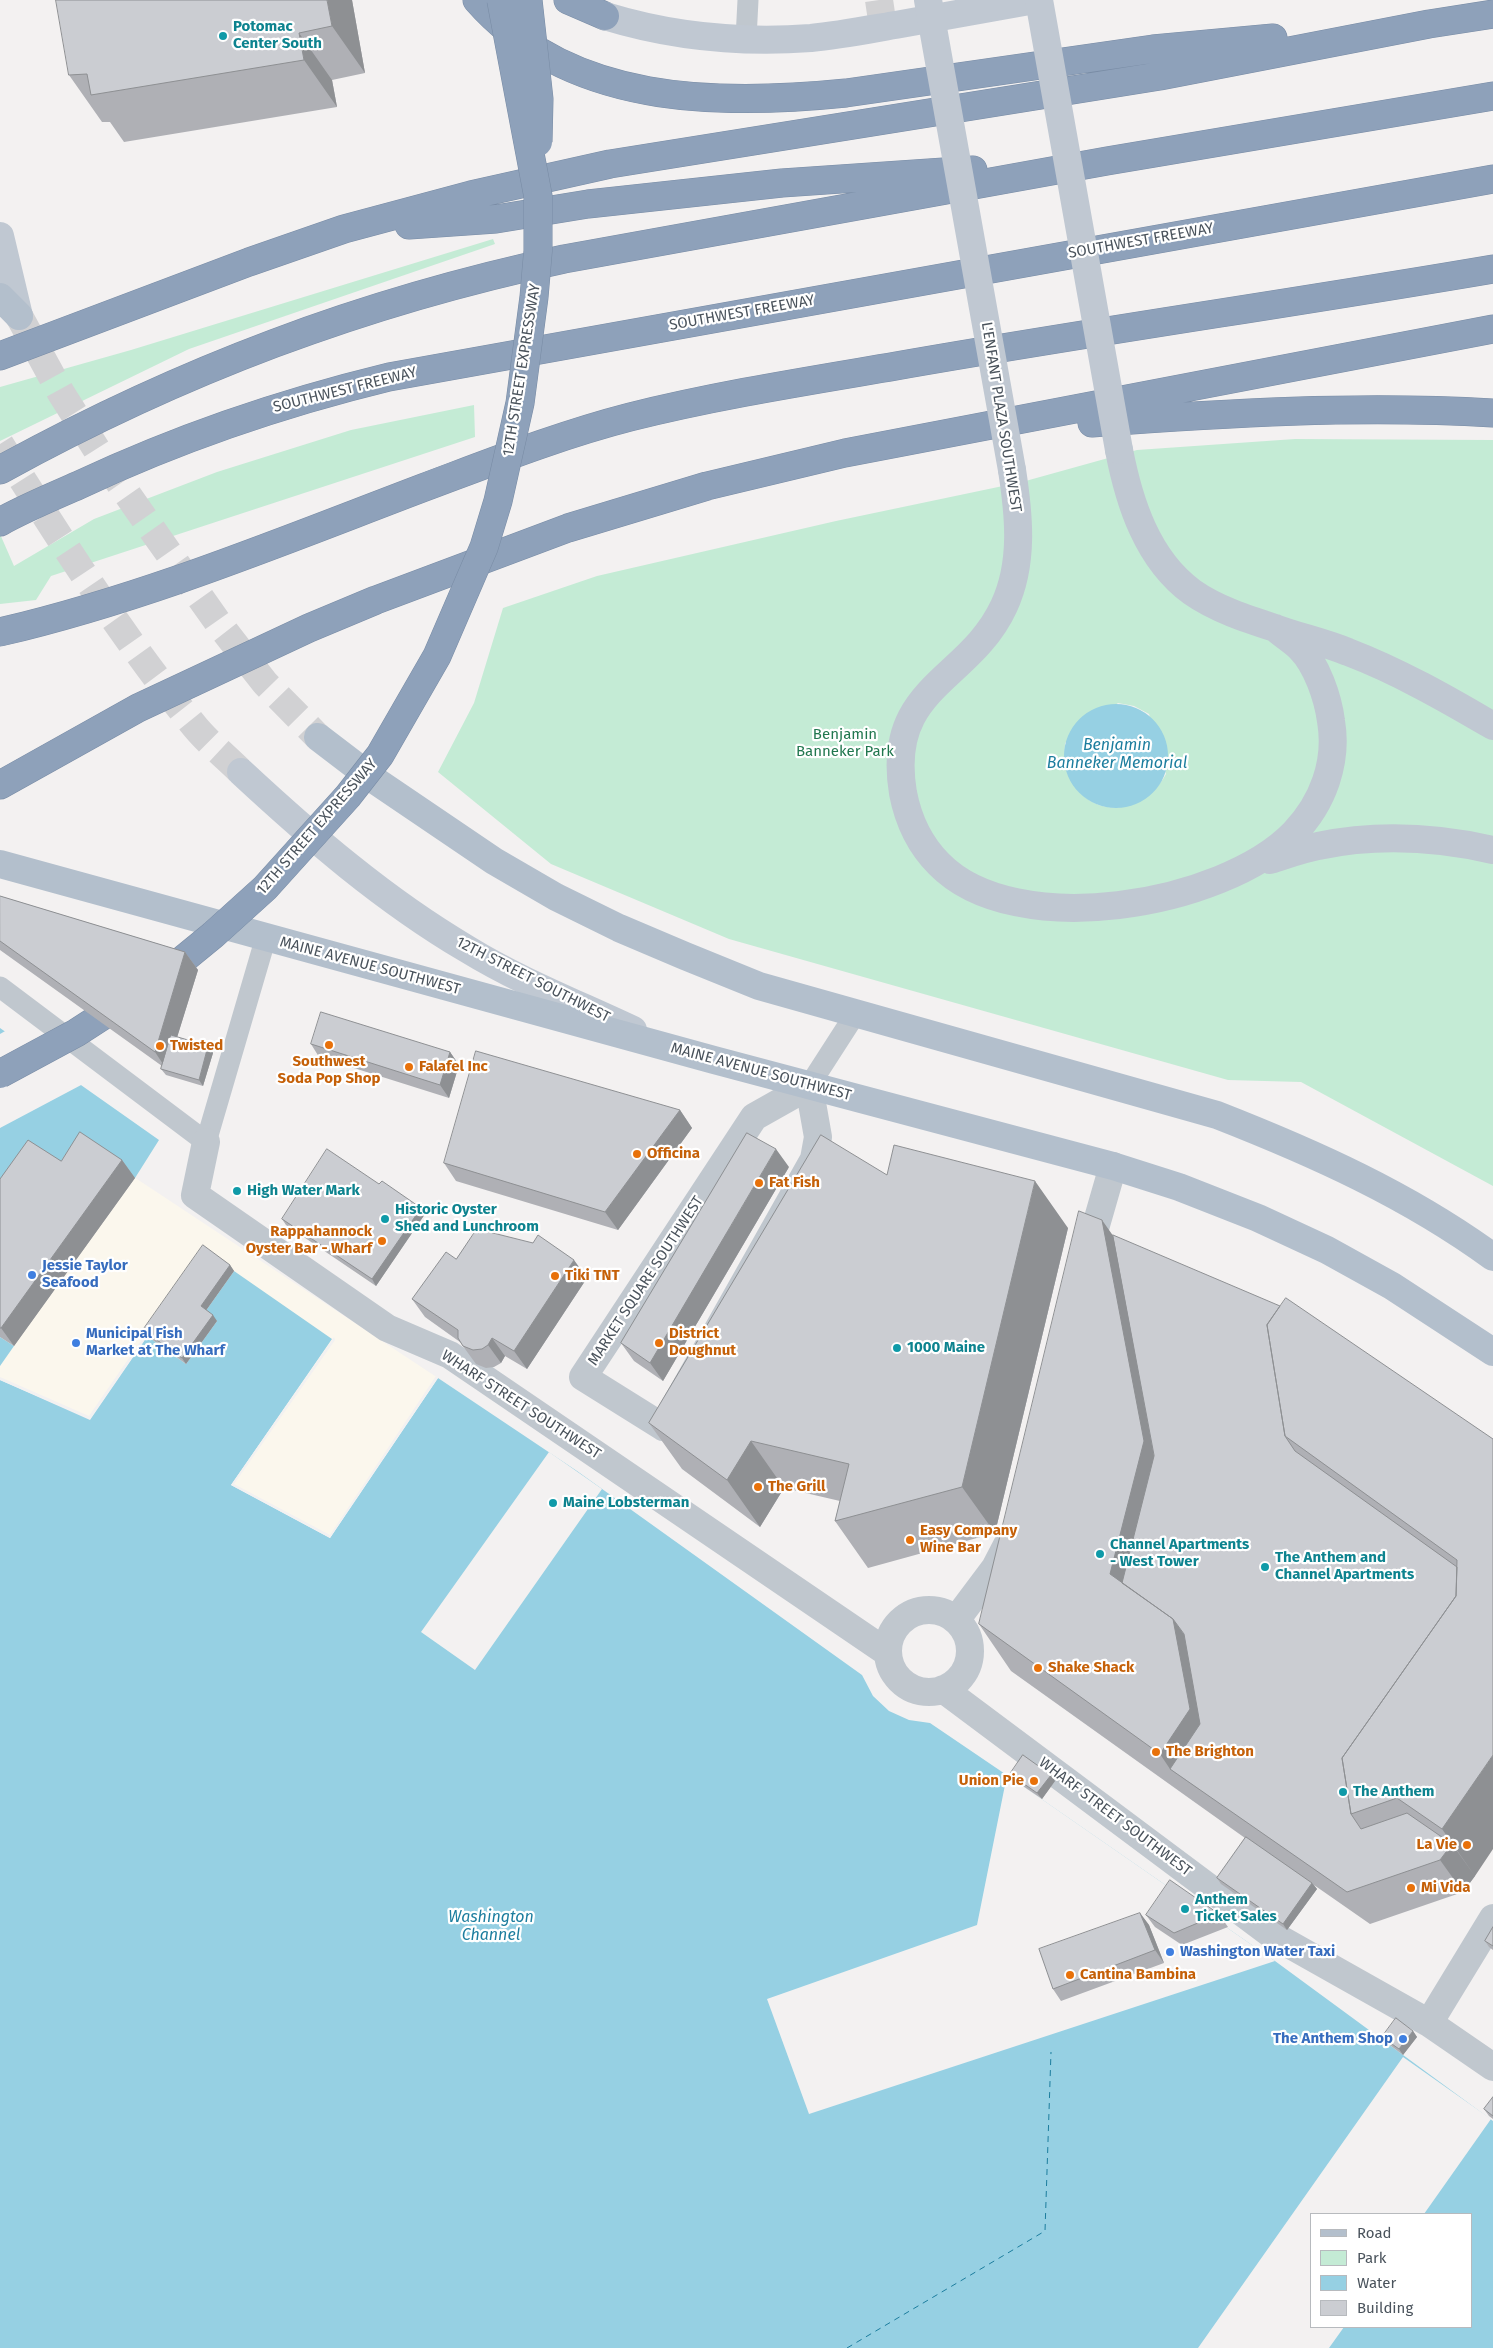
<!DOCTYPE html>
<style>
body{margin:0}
#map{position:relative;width:1493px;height:2348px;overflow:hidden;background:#f3f1f1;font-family:"Fira Sans",sans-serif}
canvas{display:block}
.legend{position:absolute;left:1310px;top:2213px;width:162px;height:115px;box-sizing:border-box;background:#fff;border:1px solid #b7babe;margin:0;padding:6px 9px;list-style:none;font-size:15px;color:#4a535c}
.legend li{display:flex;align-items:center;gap:10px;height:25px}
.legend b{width:25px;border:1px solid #b7babe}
</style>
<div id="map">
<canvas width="1493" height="2348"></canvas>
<ul class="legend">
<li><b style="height:6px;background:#b3bfcc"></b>Road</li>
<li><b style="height:14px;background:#c4ebd5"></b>Park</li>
<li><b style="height:14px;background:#96d0e3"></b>Water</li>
<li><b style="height:14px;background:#cbcdd2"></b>Building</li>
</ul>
</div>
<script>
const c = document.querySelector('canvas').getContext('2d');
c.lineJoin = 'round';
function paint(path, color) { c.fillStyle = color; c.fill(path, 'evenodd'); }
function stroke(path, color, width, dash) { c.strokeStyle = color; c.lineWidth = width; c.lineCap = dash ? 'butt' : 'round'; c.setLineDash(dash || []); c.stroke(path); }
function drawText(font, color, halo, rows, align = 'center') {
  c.font = font + ' "Fira Sans",sans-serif'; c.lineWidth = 4.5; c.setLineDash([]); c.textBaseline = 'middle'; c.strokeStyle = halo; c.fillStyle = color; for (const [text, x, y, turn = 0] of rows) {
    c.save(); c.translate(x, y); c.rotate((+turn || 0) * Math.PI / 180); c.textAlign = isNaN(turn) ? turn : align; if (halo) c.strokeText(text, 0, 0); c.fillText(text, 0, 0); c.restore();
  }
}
const commercial = new Path2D(`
 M93 1150 438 1378 330 1538 231 1485 217 1321 186 1364 147 1337 90 1420 0 1380V1366L13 1346 0 1337V1213Z`);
const green = new Path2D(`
 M493 239 495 244 189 349 0 441V387L131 350Z
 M474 405 475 437 51 576 36 600 0 604V534L14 566 94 519 217 472 351 430Z
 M1295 439 1493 440V1186L1301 1082 1228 1080 729 939 551 864 438 772 474 703 503 608 597 576 836 521 1022 482 1137 450ZM1118 703 1134 706 1149 714 1166 774C1134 831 1060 812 1065 743Z`);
const water = new Path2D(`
 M1064 756a52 52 0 1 1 104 0a52 52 0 1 1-104 0Z
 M0 1028 159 1140 135 1178 93 1150 0 1213Z
 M234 1271 332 1339 231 1485 330 1538 438 1378 577 1471 862 1675 873 1696 889 1711 909 1720 930 1723 1014 1780 1275 1961 1493 2121V2348H0V1380L90 1419 147 1336 186 1364 217 1321 205 1312ZM1312 2214H1472V2327H1312Z
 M0 1337 14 1346 0 1366Z`);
const pier = new Path2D(`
 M7 1030 83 1084 0 1128V1034Z
 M149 1334 90 1420 0 1380V1377L89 1416 145 1335Z
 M334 1337 335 1340 234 1484 330 1535 436 1376 438 1378 330 1538 231 1485Z
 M549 1452 602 1489 475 1670 421 1632Z
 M1007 1775 1275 1961 809 2114 767 1999 977 1925Z
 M1403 2057 1491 2119 1424 2214H1312V2327H1344L1329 2348H1198Z`);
const ferry = new Path2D(`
 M847 2348 1045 2231 1051 2052`);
const secondaryTunnel = new Path2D(`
 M879 0 883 27
 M0 444C60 539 121 636 192 723 206 741 225 756 241 772`);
const primaryTunnel = new Path2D(`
 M19 316 61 393 102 458 158 538 219 624 265 683 318 737`);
const lane = new Path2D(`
 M746 39 748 0
 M0 987 206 1142 266 937
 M809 1086 856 1013`);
const street = new Path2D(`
 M809 1086 818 1137 814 1159 663 1427 583 1377 754 1117Z
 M206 1142 195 1195 387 1328 450 1355 888 1653
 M1088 1253 1113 1166
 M888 1651a41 41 0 1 1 82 0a41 41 0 1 1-82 0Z
 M956 1620 995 1568 1008 1543
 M943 1689 1271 1934 1429 2023 1493 2067
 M1429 2023 1493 1918`);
const secondary = new Path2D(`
 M605 16C670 36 742 43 811 38 841 35 871 29 901 24 946 16 990 8 1035 0
 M0 236 19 316
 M1119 450C1129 502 1147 559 1192 592 1216 609 1247 619 1275 628 1299 637 1324 642 1348 652 1398 671 1447 699 1493 726
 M1012 470C1019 515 1024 563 1004 606 969 682 885 686 903 793 908 819 920 845 939 864 1015 942 1223 906 1294 833 1323 803 1338 762 1331 721 1328 698 1317 665 1300 648 1293 641 1283 635 1275 628
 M241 772C311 837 384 900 467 949 519 981 578 1004 633 1030
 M1270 860C1286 855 1302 849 1318 846 1375 834 1436 837 1493 850`);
const primary = new Path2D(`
 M0 297 19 316
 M318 737 373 779 494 861 556 897 619 928 685 956 759 986 1217 1115C1314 1153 1408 1195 1493 1257
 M0 864 714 1060 1113 1166 1179 1187 1258 1218 1327 1250 1392 1286 1493 1352`);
const highway = new Path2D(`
 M477 0C569 105 718 106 846 93L1153 49 1273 38
 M568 0 605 16
 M409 225 496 219 588 204 782 183 973 170
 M0 356 249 262 344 229 471 195 610 164 1160 76 1429 24 1493 14
 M1092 423C1225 413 1359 405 1493 413
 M0 470C180 371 362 302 564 259L1107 161 1493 96
 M0 522C25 508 52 497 79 485 179 438 282 403 389 377L1493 179
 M0 632C146 598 285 540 425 487 492 462 560 435 630 417 718 395 808 381 896 366 1095 331 1294 303 1493 269
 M0 785 138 708 309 628 376 600 568 528 707 486 845 453 1493 329`);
const secondaryBridge = new Path2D(`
 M928 0 1012 470
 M1039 0 1119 450`);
const highwayBridge = new Path2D(`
 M528 0 539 99 538 142
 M0 1074 76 1033 158 980 213 935 265 888 348 796 380 755 437 656 484 547 498 501 520 403 534 297 538 251V196L501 0`);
const wall = new Path2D(`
 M352 0 365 73 332 80 337 107 124 142 110 122H102L69 75Z
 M0 896 185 952 198 970 177 1037 208 1046 213 1053 203 1086 166 1075 161 1069 162 1066 0 950Z
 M311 1044 450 1052 459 1065 449 1098 319 1057Z
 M680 1110 692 1128 618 1230 456 1181 444 1163Z
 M122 1160 135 1178 14 1346 0 1337V1179L61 1161Z
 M789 1167 663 1381 634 1361 621 1343Z
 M887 1175 1068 1228 995 1533 868 1568 835 1521 840 1501 784 1488 760 1527 682 1469 649 1423Z
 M425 1214 376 1286 286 1225 282 1219Z
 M1113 1235 1493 1439 1475 1876 1463 1892 1370 1924 1314 1885 1317 1889 1287 1930 1221 1884 1217 1878 1245 1838 1193 1801 1011 1671 979 1624Z
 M456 1259 587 1278 527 1369 505 1356 501 1363 494 1367 486 1368 476 1364 460 1342 425 1317 412 1299Z
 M230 1265 234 1271 206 1310 217 1321 186 1364 147 1336 143 1330Z
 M1010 1774 1055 1781 1042 1799 1014 1780Z
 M1140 1913 1149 1925 1164 1963 1061 2001 1053 1989Z
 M1219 1914 1228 1927 1182 1945 1155 1927 1146 1915Z
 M1493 1927V1950L1489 1947 1485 1941Z
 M1413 2031 1417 2037 1403 2055 1387 2043 1382 2037Z
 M1493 2097V2119L1489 2116 1484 2109Z`);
const shadedWall = new Path2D(`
 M327 0H352L365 73 332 26Z
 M299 33 332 80 337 107 304 60Z
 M185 952 198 970 167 1070 155 1052Z
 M208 1046 213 1053 203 1086 199 1080Z
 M450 1052 459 1065 449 1098 440 1085Z
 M680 1110 692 1128 618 1230 605 1212Z
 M776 1149 789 1167 663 1381 650 1363Z
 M122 1160 135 1178 14 1346 1 1328Z
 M1035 1181 1068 1228 995 1533 962 1487Z
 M421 1208 425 1214 376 1286 372 1279Z
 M1102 1220 1135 1267 1177 1488 1147 1608 1110 1574Z
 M574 1260 587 1278 527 1369 514 1351Z
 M230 1265 234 1271 205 1312 201 1306Z
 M213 1315 217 1321 186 1364 182 1358Z
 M492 1338 505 1356 501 1363 488 1345Z
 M751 1441 784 1488 760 1527 727 1480Z
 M1173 1619 1206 1666 1200 1790 1170 1769 1160 1754Z
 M1493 1755V1849L1475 1876 1442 1829Z
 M1051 1775 1055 1781 1042 1799 1037 1793Z
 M1452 1844 1475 1876 1463 1892 1440 1860Z
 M1312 1883 1317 1889 1287 1930 1283 1924Z
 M1140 1913 1149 1925 1164 1963 1155 1950Z
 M1413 2031 1417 2037 1403 2055 1399 2049Z`);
const building = new Path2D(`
 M56 0H327L332 26 299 33 304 60 91 95 87 74 69 75Z
 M0 896 185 952 155 1052 0 941Z
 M321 1012 450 1052 440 1085 311 1044Z
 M171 1035 208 1046 199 1080 161 1069Z
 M476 1051 680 1110 605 1212 444 1163Z
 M80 1132 122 1160 1 1328H0V1179L28 1140 61 1161Z
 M747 1133 776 1149 650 1363 621 1343Z
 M821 1135 887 1175 894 1145 1035 1181 962 1487 835 1521 849 1464 751 1441 727 1480 649 1423Z
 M327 1149 379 1184 382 1181 421 1208 372 1279 282 1219Z
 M1079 1211 1102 1220 1144 1441 1110 1574 1173 1619 1190 1709 1160 1754 979 1624Z
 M477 1229 533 1243 538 1235 574 1260 514 1351 492 1338 488 1345 482 1349 473 1350 463 1346 458 1338V1330L412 1299 446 1252 456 1259Z
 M1113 1235 1280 1306 1267 1325 1285 1436 1295 1451 1457 1567 1456 1596 1342 1758 1351 1814 1361 1829 1407 1813 1452 1844 1440 1860 1347 1892 1170 1769 1200 1724 1184 1634 1173 1619 1122 1583 1154 1456Z
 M203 1245 230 1265 201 1306 213 1315 182 1358 143 1330Z
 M1286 1298 1493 1439V1755L1442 1829 1397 1798 1351 1814 1342 1758 1456 1596 1457 1560 1285 1436 1267 1325Z
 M1023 1755 1051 1775 1037 1793 1010 1774Z
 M1246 1837 1312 1883 1283 1924 1217 1878Z
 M1170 1880 1219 1914 1174 1933 1146 1915Z
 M1140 1913 1155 1950 1053 1989 1039 1949Z
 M1493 1927V1946L1485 1941Z
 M1396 2018 1413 2031 1399 2049 1382 2037Z
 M1493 2097V2116L1484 2109Z`);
const markers = [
 [223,36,5,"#0f9aa8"],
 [329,1045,5,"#e8710a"],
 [160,1046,5,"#e8710a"],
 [409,1067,5,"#e8710a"],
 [637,1154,5,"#e8710a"],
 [759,1183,5,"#e8710a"],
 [237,1191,5,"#0f9aa8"],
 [385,1219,5,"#0f9aa8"],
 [382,1241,5,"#e8710a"],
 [32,1275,5,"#3f7fe0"],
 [555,1276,5,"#e8710a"],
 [76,1343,5,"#3f7fe0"],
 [659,1343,5,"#e8710a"],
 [897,1348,5,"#0f9aa8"],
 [758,1487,5,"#e8710a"],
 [553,1503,5,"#0f9aa8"],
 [910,1540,5,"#e8710a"],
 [1100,1554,5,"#0f9aa8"],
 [1265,1567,5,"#0f9aa8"],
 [1038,1668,5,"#e8710a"],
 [1156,1752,5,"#e8710a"],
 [1034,1781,5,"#e8710a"],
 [1343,1792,5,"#0f9aa8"],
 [1467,1845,5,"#e8710a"],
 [1411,1888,5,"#e8710a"],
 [1185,1909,5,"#0f9aa8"],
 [1170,1952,5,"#3f7fe0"],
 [1070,1975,5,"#e8710a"],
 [1403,2039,5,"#3f7fe0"]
];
const cultureNames = [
 ["Potomac",233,27],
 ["Center South",233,44],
 ["High Water Mark",247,1191],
 ["Historic Oyster",395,1210],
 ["Shed and Lunchroom",395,1227],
 ["1000 Maine",907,1348],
 ["Maine Lobsterman",563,1503],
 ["Channel Apartments",1110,1545],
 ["- West Tower",1110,1562],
 ["The Anthem and",1275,1558],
 ["Channel Apartments",1275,1575],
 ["The Anthem",1353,1792],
 ["Anthem",1195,1900],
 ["Ticket Sales",1195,1917]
];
const streetNames = [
 ["SOUTHWEST FREEWAY",1141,241,-10],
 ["SOUTHWEST FREEWAY",742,313,-10],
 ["12TH STREET EXPRESSWAY",522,370,-81],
 ["SOUTHWEST FREEWAY",345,390,-14],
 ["L'ENFANT PLAZA SOUTHWEST",1001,417,81],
 ["12TH STREET EXPRESSWAY",317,827,-49],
 ["MAINE AVENUE SOUTHWEST",370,966,15],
 ["12TH STREET SOUTHWEST",533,980,27],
 ["MAINE AVENUE SOUTHWEST",761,1072,15],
 ["MARKET SQUARE SOUTHWEST",646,1281,-57],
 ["WHARF STREET SOUTHWEST",521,1405,33],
 ["WHARF STREET SOUTHWEST",1115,1817,37]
];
const parkNames = [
 ["Benjamin",845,735],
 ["Banneker Park",845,752]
];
const foodNames = [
 ["Twisted",170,1046],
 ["Southwest",329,1062,"center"],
 ["Soda Pop Shop",329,1079,"center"],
 ["Falafel Inc",419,1067],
 ["Officina",647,1154],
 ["Fat Fish",769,1183],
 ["Rappahannock",372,1232,"right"],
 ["Oyster Bar - Wharf",372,1249,"right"],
 ["Tiki TNT",565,1276],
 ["District",669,1334],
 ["Doughnut",669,1351],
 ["The Grill",768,1487],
 ["Easy Company",920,1531],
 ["Wine Bar",920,1548],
 ["Shake Shack",1048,1668],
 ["The Brighton",1166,1752],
 ["Union Pie",1024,1781,"right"],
 ["La Vie",1457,1845,"right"],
 ["Mi Vida",1421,1888],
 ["Cantina Bambina",1080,1975]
];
const shopNames = [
 ["Jessie Taylor",42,1266],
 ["Seafood",42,1283],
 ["Municipal Fish",86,1334],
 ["Market at The Wharf",86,1351],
 ["Washington Water Taxi",1180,1952],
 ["The Anthem Shop",1393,2039,"right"]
];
const waterNames = [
 ["Benjamin",1117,746],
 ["Banneker Memorial",1117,764],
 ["Washington",491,1918],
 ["Channel",491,1936]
];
paint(commercial, '#fbf7ed');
paint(green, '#c4ebd5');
paint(water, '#96d0e3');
paint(pier, '#f3f1f1');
stroke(ferry, '#1c7d9e', 1, [6, 5]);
stroke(secondaryTunnel, '#d1d1d3', 28, [28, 14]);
stroke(primaryTunnel, '#d1d1d3', 28, [28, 14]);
stroke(highway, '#798ca5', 29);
stroke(lane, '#c0c7ce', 21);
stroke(street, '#c0c7ce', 28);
stroke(secondary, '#c0c8d2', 28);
stroke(primary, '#b3bfcc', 28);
stroke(highway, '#8ea1ba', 28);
stroke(highwayBridge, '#798ca5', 29, []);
stroke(secondaryBridge, '#c0c8d2', 28);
stroke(highwayBridge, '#8ea1ba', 28);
paint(wall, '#afb0b5');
paint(shadedWall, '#8e9093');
paint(building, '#cbcdd2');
stroke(building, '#8e9093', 1);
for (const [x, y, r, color] of markers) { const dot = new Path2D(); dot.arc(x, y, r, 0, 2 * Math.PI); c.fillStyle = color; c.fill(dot); stroke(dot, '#fff', 2); }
drawText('bold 15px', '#0d838f', '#fff', cultureNames, 'left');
drawText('15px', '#4a535c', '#fff', streetNames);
drawText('15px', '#21774f', '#fff', parkNames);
drawText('bold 15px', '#c56008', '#fff', foodNames, 'left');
drawText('bold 15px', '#366cbe', '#fff', shopNames, 'left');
drawText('italic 16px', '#1c7d9e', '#fff', waterNames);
</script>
